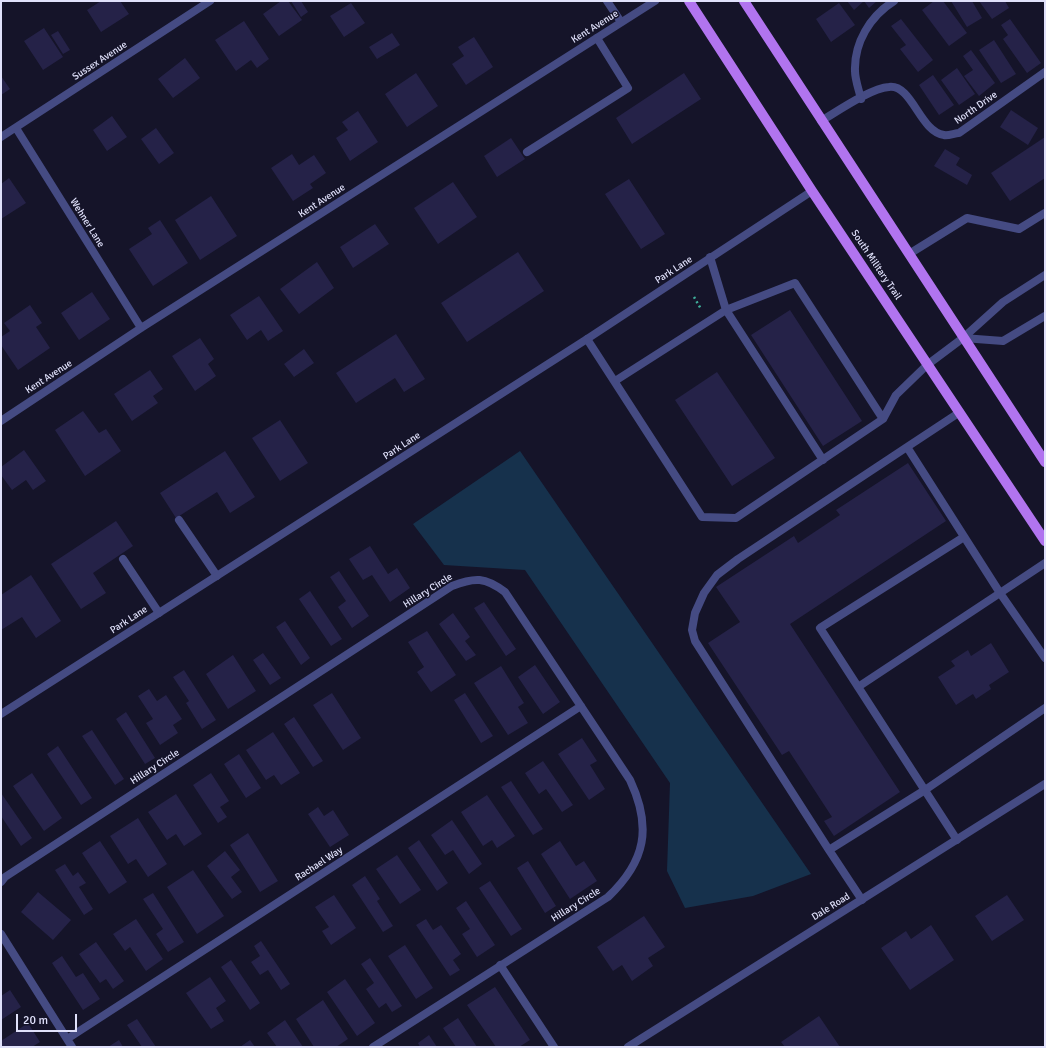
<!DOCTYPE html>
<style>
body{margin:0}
#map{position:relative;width:1046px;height:1048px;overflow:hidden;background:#151429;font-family:Signika,sans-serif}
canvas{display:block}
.frame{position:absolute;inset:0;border:2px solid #e0e1fb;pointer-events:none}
.scale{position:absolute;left:16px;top:1014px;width:61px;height:18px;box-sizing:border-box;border:2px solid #e0e1fb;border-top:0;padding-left:5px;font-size:12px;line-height:14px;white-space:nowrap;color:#e0e1fb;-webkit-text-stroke:3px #151429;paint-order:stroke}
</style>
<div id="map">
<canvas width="1046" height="1048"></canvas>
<div class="frame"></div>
<div class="scale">20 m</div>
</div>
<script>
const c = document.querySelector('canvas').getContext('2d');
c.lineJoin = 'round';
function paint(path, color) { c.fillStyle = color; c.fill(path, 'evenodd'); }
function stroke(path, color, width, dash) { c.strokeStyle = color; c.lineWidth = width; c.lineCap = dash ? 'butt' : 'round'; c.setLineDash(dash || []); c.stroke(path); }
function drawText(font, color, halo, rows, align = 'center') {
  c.font = font + ' Signika,sans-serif'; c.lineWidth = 3; c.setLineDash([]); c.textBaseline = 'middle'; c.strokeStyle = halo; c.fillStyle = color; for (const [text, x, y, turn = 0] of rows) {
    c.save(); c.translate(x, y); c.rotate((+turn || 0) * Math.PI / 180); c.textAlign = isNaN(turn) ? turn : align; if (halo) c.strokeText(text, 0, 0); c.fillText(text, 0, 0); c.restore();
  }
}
const water = new Path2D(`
 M520 451 811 874 753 896 685 908 667 871 670 783 525 570 444 565 413 524Z`);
const building = new Path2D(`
 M101 1H120L129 14 101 32 87 10Z
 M281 1H288L302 20 279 36 263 14Z
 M291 1H301L308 12 301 17Z
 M847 1H877L869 8 864 1 854 10Z
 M934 1H943L967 33 949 46 922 10Z
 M951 1H972L982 18 967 27Z
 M979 1H1005L1009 8 992 19Z
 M351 3 365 23 344 37 330 16Z
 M839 3 855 25 831 42 816 19Z
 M901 19 933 60 918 72 900 49 906 45 891 26Z
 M1010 19 1041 63 1027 73 1003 39 1008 35 1001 25Z
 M244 21 269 59 257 68 251 60 236 71 215 40Z
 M44 28 63 57 43 70 24 41Z
 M58 31 70 50 63 54 51 35Z
 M392 33 400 45 377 59 369 47Z
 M474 37 493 67 466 85 452 64 464 56 458 47Z
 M994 40 1016 74 1001 83 979 50Z
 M971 50 995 83 979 96 964 76 973 70 963 56Z
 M185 58 200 78 173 98 158 79Z
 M957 68 975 94 959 105 941 80Z
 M416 73 438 106 407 127 385 94Z
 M684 73 701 99 632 144 616 118Z
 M933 75 954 105 939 115 919 85Z
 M1 76 10 89 1 95Z
 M1011 110 1038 128 1028 145 1000 127Z
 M358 111 378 142 350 161 336 138 348 130 342 122Z
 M112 116 127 137 107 151 93 130Z
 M156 128 174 153 159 164 141 139Z
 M1045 137V178L1010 201 991 173Z
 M511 138 525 159 497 177 484 156Z
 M945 149 960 158 956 165 972 175 967 185 934 166Z
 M292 154 299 165 314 155 326 173 310 184 313 188 293 201 271 168Z
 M9 178 26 203 1 219V184Z
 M629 179 665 234 641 249 605 194Z
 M453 182 477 217 438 244 414 208Z
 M211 196 237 236 200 260 175 220Z
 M160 220 188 263 153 286 129 249 152 234 148 228Z
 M375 224 389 244 353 268 340 247Z
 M518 252 544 291 467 342 441 303Z
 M317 262 334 288 299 314 280 289Z
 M92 292 110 319 79 340 61 313Z
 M259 296 283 331 268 341 261 330 247 340 230 315Z
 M30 305 42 323 36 327 50 348 18 370 1 345V337L10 331 4 323Z
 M790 310 862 421 823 446 751 335Z
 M396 334 425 379 404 392 395 378 356 403 336 373Z
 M200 338 214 359 208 364 216 376 195 391 172 356Z
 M304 349 314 363 294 377 284 364Z
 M150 370 163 389 153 396 158 403 132 421 114 394Z
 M717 372 775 458 732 486 675 400Z
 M83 411 99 433 106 429 121 451 85 476 55 430Z
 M280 420 308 463 280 481 252 438Z
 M24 450 46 481 33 490 26 480 12 490 1 475V467Z
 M225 451 255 497 230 513 217 492 176 518 160 493Z
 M908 463 946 521 790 624 900 792 834 836 824 821 832 817 789 751 782 755 708 643 740 622 716 587 794 536 798 543 840 515 836 510Z
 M116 521 133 546 93 573 106 593 81 609 51 564Z
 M370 546 388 574 397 568 410 588 390 602 372 575 363 580 349 559Z
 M339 571 369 616 352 628 338 607 346 601 330 577Z
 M31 575 61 621 36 638 22 617 1 630V595Z
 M310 591 342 639 331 646 299 599Z
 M484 602 516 649 506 656 474 608Z
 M453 613 470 637 465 641 476 655 466 661 439 624Z
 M285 621 310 658 301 665 276 627Z
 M427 631 456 675 431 692 417 672 424 667 408 642Z
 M991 643 1009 672 989 685 991 689 976 699 973 694 956 705 938 677 955 666 951 661 968 650 971 656Z
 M263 653 281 678 270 685 253 660Z
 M233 655 256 691 228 709 206 674Z
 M535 665 560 702 543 714 518 677Z
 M501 666 524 703 518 707 528 723 508 735 474 683Z
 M184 670 216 720 202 729 186 703 189 701 173 677Z
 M149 689 157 701 166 695 182 719 173 725 178 733 160 745 146 723 153 719 138 696Z
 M332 693 361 738 343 750 313 705Z
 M465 693 493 736 481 743 454 700Z
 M126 712 155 758 145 764 116 719Z
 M294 717 323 761 313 767 284 724Z
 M92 730 124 779 115 785 82 736Z
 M273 732 300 773 281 785 274 775 266 780 246 750Z
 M582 738 597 761 590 765 605 789 589 800 558 754Z
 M58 746 92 798 81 805 47 754Z
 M239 754 261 788 246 798 224 764Z
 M543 761 573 805 562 812 546 789 539 794 525 773Z
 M32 773 62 818 44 831 13 786Z
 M211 773 229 801 220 807 227 817 218 823 193 785Z
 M511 781 543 829 533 835 501 787Z
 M1 793 32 838 21 846 1 816Z
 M176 794 202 834 184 846 176 834 167 840 148 812Z
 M487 795 515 836 497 848 492 840 483 846 461 812Z
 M318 807 324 816 333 810 349 835 330 847 308 814Z
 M138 818 167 864 148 877 136 859 128 864 110 836Z
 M452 820 482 864 469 874 453 850 445 855 431 835Z
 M248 833 278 881 260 892 230 845Z
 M419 840 448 883 437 891 408 848Z
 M100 841 127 882 109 894 82 853Z
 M560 841 576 866 584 861 597 881 570 899 541 854Z
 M225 851 240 870 231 877 242 892 232 899 207 866Z
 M397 855 421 890 400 904 376 869Z
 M528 861 556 906 545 913 517 868Z
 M65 864 73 876 78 872 86 883 79 887 93 909 84 915 55 870Z
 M193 870 224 916 197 934 167 887Z
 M365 876 380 899 377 901 393 926 383 932 352 885Z
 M490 881 522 929 511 936 479 888Z
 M38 892 71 920 53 940 21 912Z
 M153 893 184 942 168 952 156 934 163 929 143 899Z
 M334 895 356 928 331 945 322 931 329 927 315 907Z
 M1007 895 1024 920 992 941 975 916Z
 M466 901 495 945 477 957 462 934 470 929 456 908Z
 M644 916 665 947 648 958 653 966 632 981 622 965 613 971 597 947Z
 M136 919 163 959 146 971 130 947 125 951 113 934Z
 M426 919 433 930 441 925 461 954 453 960 460 970 450 976 416 925Z
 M931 925 954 960 910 990 881 948 906 931 911 939Z
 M261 941 290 984 281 990 268 970 260 975 251 962 260 956 254 946Z
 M96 942 124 981 113 989 106 979 100 983 79 954Z
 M405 945 433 988 416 999 388 956Z
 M62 956 76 977 83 973 100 999 83 1010 52 963Z
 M370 958 402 1006 392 1012 386 1003 379 1008 366 989 374 983 361 964Z
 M231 960 260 1003 250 1010 221 967Z
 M210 977 226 1001 216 1008 224 1021 211 1029 186 993Z
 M345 979 375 1023 357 1036 327 992Z
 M495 987 530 1040 519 1047H496L467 1005Z
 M10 990 21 1007 1 1020V996Z
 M323 1000 348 1039 336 1047H314L296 1019Z
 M819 1016 840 1047H785L781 1042Z
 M458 1018 477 1047H456L443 1028Z
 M137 1019 156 1047H142L127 1025Z
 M285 1020 303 1047H277L267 1033Z
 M28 1023 40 1042 32 1047H1V1041Z
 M429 1035 437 1047H420L418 1043Z
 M119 1040 123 1047H108Z
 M250 1040 255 1047H240Z`);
const path = new Path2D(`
 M694 297 701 309`);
const service = new Path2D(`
 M607 1 621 22
 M527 152 628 88 597 38
 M909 254 967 218 1019 229 1045 213
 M710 257 726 310 823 460
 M587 339 702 517 736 518 883 419 896 395 927 365
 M615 381 726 310 795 283 883 419
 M960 412 907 447 1000 593 1045 563
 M179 520 217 576
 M123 559 159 613
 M858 687 1000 593 1045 658
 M957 840 820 628 964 537
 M829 850 695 641 692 630 695 613 704 593 717 575 738 559 907 447
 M862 900 829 850 925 790 1045 708`);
const minor = new Path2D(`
 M861 99C859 90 855 80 855 71 854 43 870 16 894 1
 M821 121C838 111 871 88 889 87 912 84 920 132 944 135 948 136 955 133 959 133L1045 72
 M16 128 141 328
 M1 137 210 1
 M1 421 141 328 655 1
 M1 882 5 877 452 586C475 577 485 577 505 592L630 780C652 827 646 861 608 897L373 1047
 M1 934 72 1047
 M500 965 554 1047
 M67 1039 581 706
 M628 1047 1045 784`);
const tertiary = new Path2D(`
 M963 338 1003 341 1045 316
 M927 365 963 338 1003 302 1045 275
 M1 714 587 339 812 191`);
const primary = new Path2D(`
 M689 1 812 191 1045 541
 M744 1 1045 462`);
const streetNames = [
 ["Kent Avenue",595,27,-32],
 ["Sussex Avenue",100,61,-33],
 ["North Drive",976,108,-35],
 ["Kent Avenue",322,201,-33],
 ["Wehner Lane",87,223,58],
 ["South Military Trail",876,265,56],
 ["Park Lane",674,270,-33],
 ["Kent Avenue",49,377,-33],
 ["Park Lane",402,446,-33],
 ["Hillary Circle",428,591,-32],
 ["Park Lane",129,620,-33],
 ["Hillary Circle",155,767,-33],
 ["Rachael Way",319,864,-33],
 ["Hillary Circle",576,905,-32],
 ["Dale Road",831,907,-32]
];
paint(water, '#16314c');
paint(building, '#252248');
stroke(path, '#3fb09b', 2.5, [2, 3]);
stroke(service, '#454b83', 8);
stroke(minor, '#454b83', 8);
stroke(tertiary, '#454b83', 8);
stroke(primary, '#b174ef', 10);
drawText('10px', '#e0e1fb', '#151429', streetNames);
</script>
